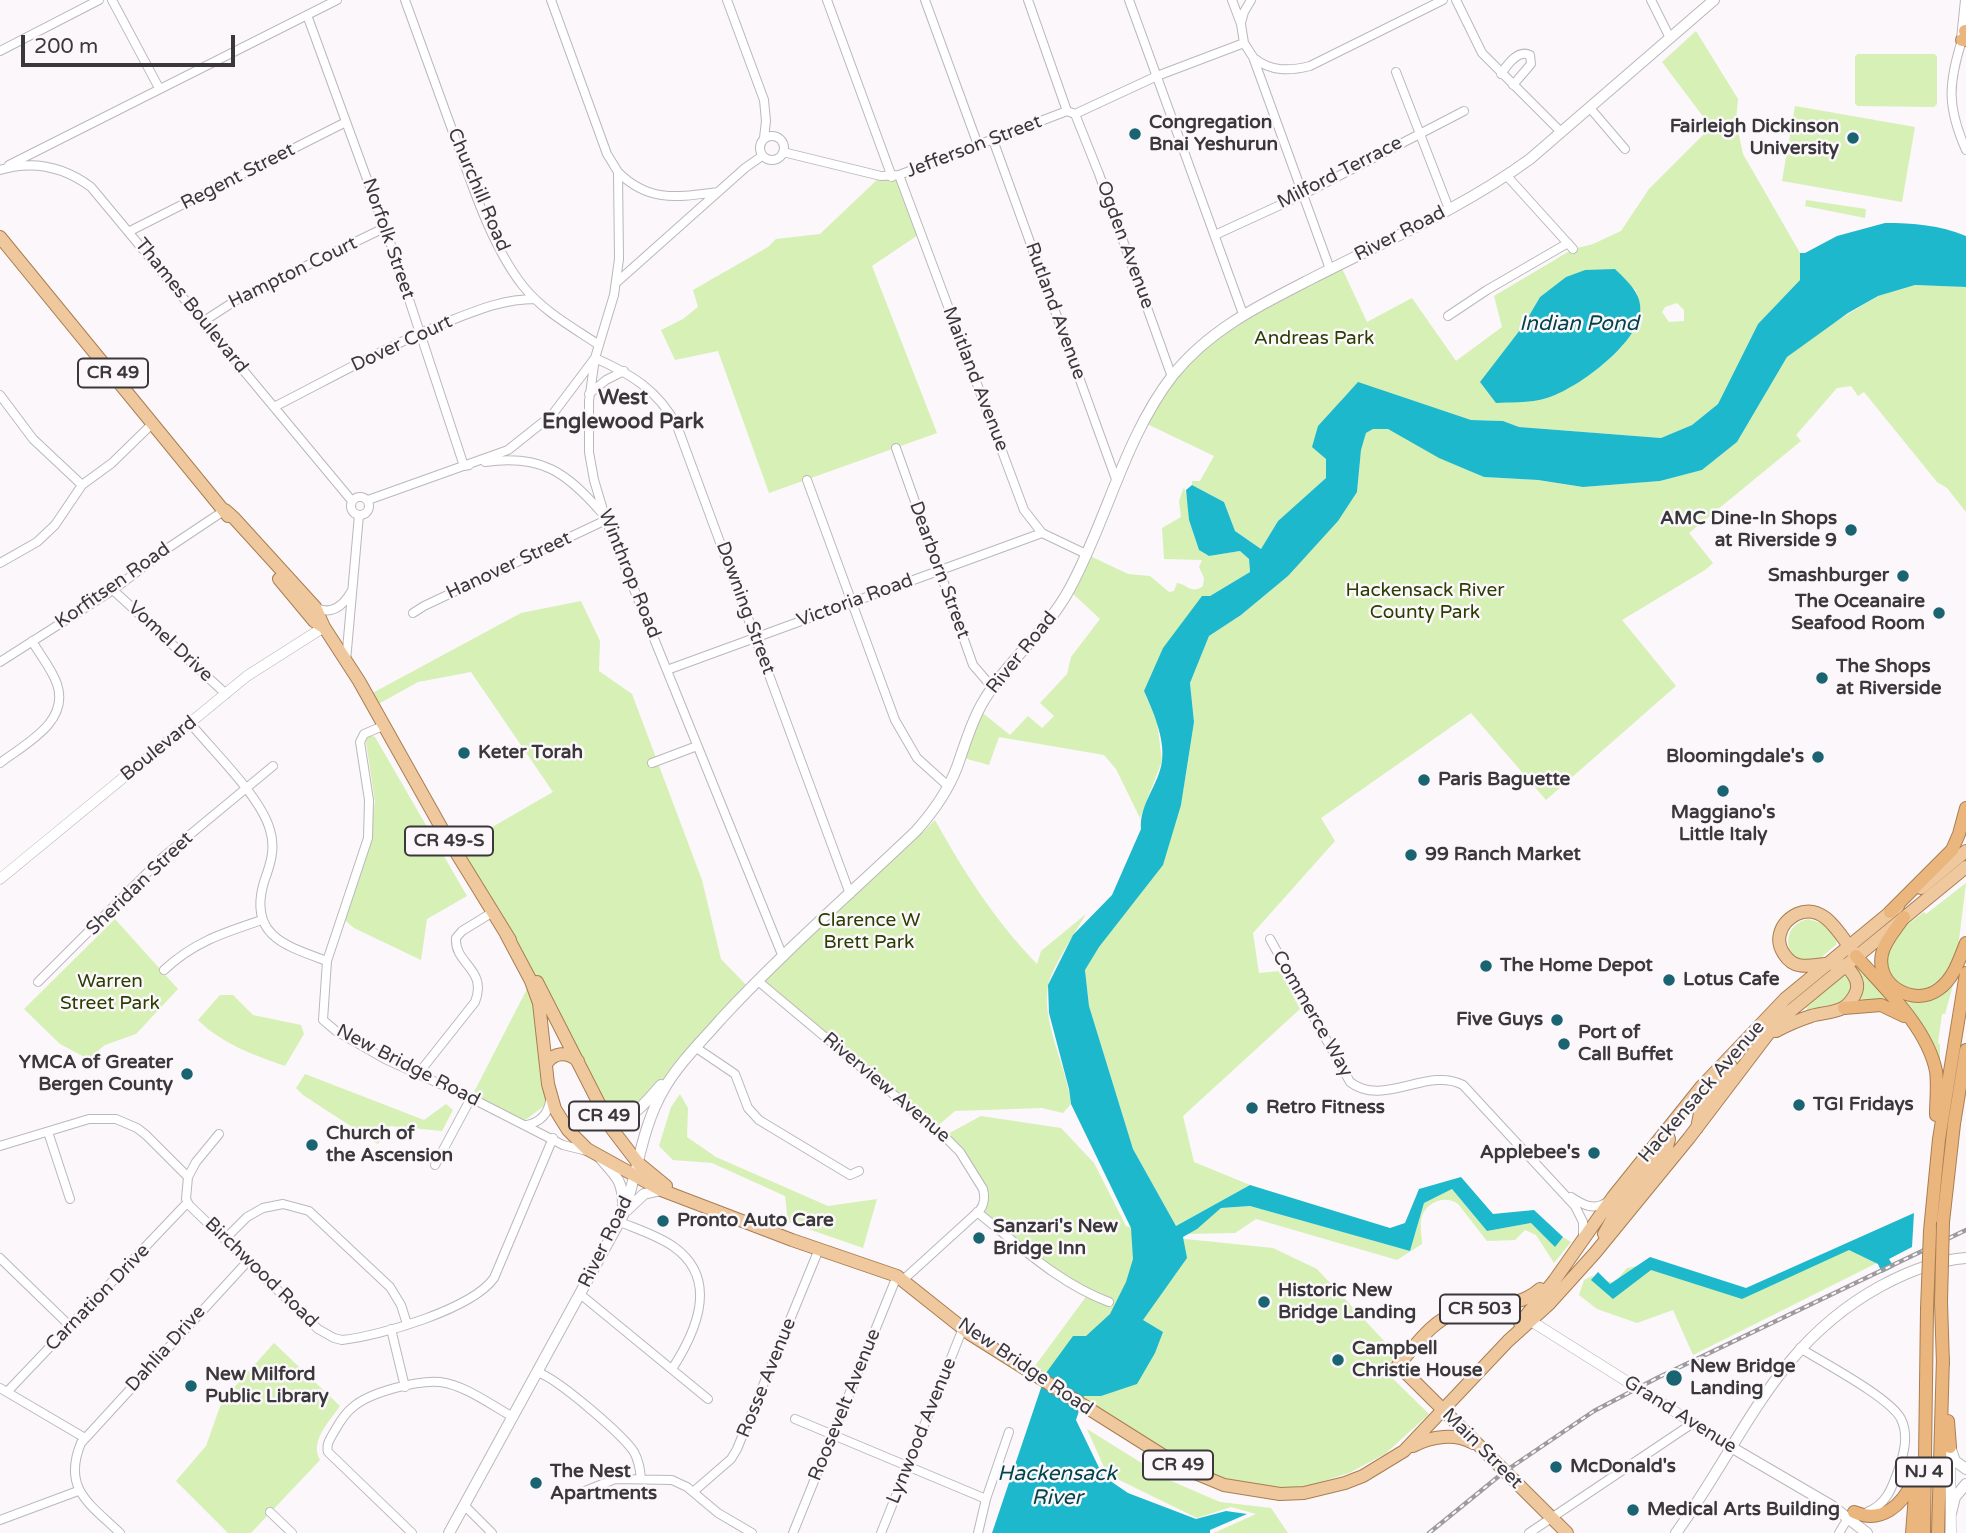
<!DOCTYPE html>
<style>
body{margin:0}
#map{position:relative;width:1966px;height:1533px;overflow:hidden;background:#fbf7fb;font-family:"Varela Round",sans-serif}
canvas{display:block}
.scale{position:absolute;left:21px;top:35px;width:214px;height:32px;box-sizing:border-box;border:4px solid #3a383a;border-top:0;padding-left:9px;font-size:21px;line-height:24px;white-space:nowrap;color:#3a383a;-webkit-text-stroke:5px #fbf7fb;paint-order:stroke}
</style>
<div id="map">
<canvas width="1966" height="1533"></canvas>
<div class="scale">200 m</div>
</div>
<script>
const c = document.querySelector('canvas').getContext('2d');
c.lineJoin = 'round';
function paint(path, color) { c.fillStyle = color; c.fill(path, 'evenodd'); }
function stroke(path, color, width, dash) { c.strokeStyle = color; c.lineWidth = width; c.lineCap = dash ? 'butt' : 'round'; c.setLineDash(dash || []); c.stroke(path); }
function drawText(font, color, halo, rows, align = 'center') {
  c.font = font + ' "Varela Round",sans-serif'; c.lineWidth = 5; c.setLineDash([]); c.textBaseline = 'middle'; c.strokeStyle = halo; c.fillStyle = color; for (const [text, x, y, turn = 0] of rows) {
    c.save(); c.translate(x, y); c.rotate((+turn || 0) * Math.PI / 180); c.textAlign = isNaN(turn) ? turn : align; if (halo) c.strokeText(text, 0, 0); c.fillText(text, 0, 0); c.restore();
  }
}
const green = new Path2D(`
 M1696 31 1738 99 1736 121 1743 154 1800 253V280L1758 324 1718 404 1692 425 1661 438 1519 427 1503 421 1471 420 1358 383 1341 400 1326 459V478L1278 521 1261 549 1235 531 1224 502 1192 485V481H1200L1214 456 1143 422 1148 413 1206 341 1340 264 1367 322 1412 298 1456 361 1502 327 1494 296 1573 249 1593 244 1621 231 1649 189 1711 127 1662 62ZM1585 270 1636 290C1637 298 1641 309 1638 317 1624 360 1579 382 1541 400L1481 382 1523 326 1540 297 1566 277ZM1677 303 1684 310V321L1669 322 1662 312 1665 307Z
 M1858 54H1934L1937 56V104L1934 107 1858 106 1855 104V56Z
 M1795 106 1915 127 1902 202 1782 181Z
 M899 175 921 233 872 266 937 433 769 493 718 351 675 360 661 330 683 319 698 307 693 290 768 247 776 239 820 234 881 176Z
 M1806 200 1866 209 1865 218 1805 206Z
 M1915 285 1966 287V512L1947 488 1937 482 1864 392 1858 396 1851 386 1837 388 1796 435 1801 441 1689 533 1713 563 1705 570 1622 620 1676 686 1546 800 1471 713 1321 818 1335 841 1253 933 1259 973 1280 971 1300 1009 1183 1116 1194 1162 1250 1185 1176 1226 1133 1149 1089 1006 1085 969 1181 805 1194 722 1190 683 1209 636 1241 615 1288 576 1357 492 1361 450 1366 433 1373 429H1388L1484 477 1538 480 1583 487 1660 481 1702 470 1737 442 1787 357 1825 328 1878 296Z
 M1184 487 1188 503 1189 520 1199 550 1209 556 1240 551 1249 559 1250 572 1210 596 1144 691 1157 722 1162 761 1140 818 1116 769 1104 755 999 737 989 765 960 757 979 710 1010 735 1028 716 1042 728 1054 716 1040 703 1067 674 1071 657 1100 619 1069 590 1086 554 1128 574 1150 576 1169 592 1174 591 1177 583C1187 584 1191 595 1203 586L1204 578 1199 567 1202 560 1164 559 1162 528 1181 517 1179 501Z
 M581 601 600 641 599 671 632 694 702 880 721 959 750 989 637 1112 607 1113 454 849 553 792 471 672 418 682 373 707 367 696 521 613Z
 M369 735 375 737 467 896 427 919 421 960 354 928 342 918 368 838 375 802 366 742Z
 M935 820C964 872 995 921 1037 964L1041 951 1086 914C1077 929 1050 971 1048 986 1041 1021 1067 1068 1071 1104L1063 1113 1042 1108 955 1111 935 1128 758 981 916 831 921 834Z
 M1966 883 1958 948 1947 976 1927 992C1922 991 1915 992 1910 991 1890 984 1880 960 1891 942 1899 929 1913 921 1924 912L1926 914Z
 M115 919 178 989 136 1034 105 1045 88 1059 60 1044 24 1009Z
 M1808 919 1824 924 1837 939 1836 945C1817 960 1817 967 1793 956 1783 940 1789 924 1808 919Z
 M1856 963 1891 1004 1860 999 1861 985 1853 967Z
 M1842 974 1849 979 1851 988 1843 1002 1807 1010 1806 1008Z
 M531 981 552 1100 524 1121 471 1098Z
 M1951 984 1953 985 1945 1014H1942L1938 1043 1940 1044V1069L1893 992 1909 1000Z
 M220 995H233L253 1015 301 1025 304 1034 285 1066C254 1055 222 1044 198 1020Z
 M305 1074 424 1120 446 1104 453 1110 442 1131 390 1126 378 1144 303 1095 296 1088Z
 M680 1094 688 1108 687 1137 716 1157 828 1206 877 1199 863 1248 788 1222 785 1196 712 1163 673 1160 659 1146 671 1107Z
 M981 1116 1061 1128 1094 1163 1126 1226 1176 1238 1273 1248 1317 1269 1400 1358 1386 1372 1429 1414 1385 1454 1349 1473 1308 1486 1269 1489 1225 1481 1183 1465 1032 1370 1088 1294 977 1212 983 1189 944 1136Z
 M1452 1189 1487 1231 1531 1223 1555 1246 1563 1237 1571 1242 1554 1263 1536 1235 1525 1230 1515 1240 1487 1241 1458 1204C1444 1194 1424 1203 1421 1220 1420 1228 1422 1237 1422 1244L1397 1260 1256 1219 1235 1233 1188 1234 1221 1208 1250 1206 1410 1251 1424 1203Z
 M1913 1217 1911 1246 1693 1355 1673 1310 1637 1323 1597 1309 1579 1295 1584 1280 1592 1276 1614 1283 1627 1268 1661 1261 1748 1292Z
 M274 1343 340 1406C330 1421 309 1441 320 1460L251 1533H228L176 1481 206 1446 222 1401Z
 M1087 1429 1169 1480 1220 1502 1271 1508 1288 1533H1214L1256 1514 1231 1507 1197 1518 1107 1474Z`);
const water = new Path2D(`
 M1885 223C1914 223 1939 225 1966 236V287L1915 285 1878 296 1848 313 1787 357 1737 442 1702 470 1660 481 1583 487 1538 480 1484 477 1439 458 1388 429H1373L1366 433 1361 450 1357 492 1338 521 1288 576 1241 615 1209 636 1190 683 1194 722 1181 805 1163 865 1099 947 1085 970 1089 1006 1133 1149 1176 1226 1250 1185 1390 1228 1405 1223 1419 1189 1461 1177 1493 1214 1534 1210 1563 1237 1555 1247 1531 1223 1487 1231 1452 1189 1424 1203 1410 1251 1250 1206 1221 1208 1197 1229 1183 1237 1187 1258 1143 1320 1163 1332 1155 1353 1137 1384 1101 1396H1084L1076 1420 1103 1476 1128 1493 1196 1519 1226 1511 1247 1514 1210 1530V1533H992L1046 1373 1073 1336H1086L1110 1314 1126 1282 1133 1259 1131 1228 1071 1104 1069 1089 1049 1013 1048 985 1073 935 1112 895 1141 829C1139 804 1159 785 1162 761 1165 738 1153 711 1144 691L1163 648 1202 596H1210L1250 572 1249 559 1240 551 1209 556 1199 550 1189 520 1186 490 1192 485 1224 502 1235 531 1261 549 1278 521 1326 478V459L1312 447 1318 426 1358 382 1471 420 1503 421 1519 427 1661 438 1692 425 1718 404 1758 324 1800 280V253H1805L1837 236Z
 M1615 269C1628 282 1643 294 1640 314 1635 347 1570 395 1539 400 1525 403 1510 402 1496 403L1480 382 1523 326 1540 297 1566 277 1585 270Z
 M1914 1213 1912 1247 1889 1259 1894 1267 1882 1273 1878 1264 1849 1250 1742 1299 1651 1270 1613 1299 1591 1280 1598 1272 1610 1284 1650 1257 1746 1288Z`);
const minor = new Path2D(`
 M112 0 159 88
 M405 0C423 49 440 97 458 146 474 191 493 248 523 286 543 311 572 327 599 345
 M551 0 607 154 618 172 619 259 614 295 595 358 589 401V452L594 480 606 520 783 957
 M727 0 764 100 766 121 764 138
 M827 0 892 177
 M925 0 978 145
 M1028 0 1067 111
 M1129 0 1243 314
 M1232 0 1241 24 1244 43 1253 57 1330 269
 M1456 0 1482 53 1561 132
 M1651 0 1670 38
 M307 15 390 242 464 466 469 465
 M1241 23 1244 12 1251 0
 M1962 40C1948 84 1947 107 1966 150
 M0 51 99 0
 M1254 58C1271 72 1290 71 1310 66L1443 0
 M1396 72 1449 209
 M1501 74C1507 65 1518 49 1530 55L1531 64 1513 85
 M1590 108 1625 149
 M1075 114 1099 174 1172 377
 M760 148a12 12 0 1 1 24 0a12 12 0 1 1-24 0Z
 M993 140 1117 482
 M783 152 881 176 899 175 1067 111 1075 114 1157 76 1244 43
 M9 165 337 0
 M0 170C33 160 64 167 91 187L352 501
 M618 172C649 203 678 197 718 192
 M899 175 1024 510 1042 533 1086 554
 M1507 176 1573 249
 M130 231 346 122
 M1215 235 1302 195 1464 111
 M617 282 745 168 762 156
 M1448 316 1487 290 1568 243
 M204 321 238 299 384 228
 M589 394 606 380 624 371
 M0 395 33 439 82 485
 M274 407C333 377 391 344 452 320 480 309 505 299 535 299
 M896 448 973 665 992 687
 M485 462C541 454 566 472 601 512
 M807 480 895 720 917 758 948 786
 M351 506a9 9 0 1 1 18 0a9 9 0 1 1-18 0Z
 M368 500 508 450 552 415 595 358C631 374 658 390 677 426L850 894
 M0 563 37 542 55 525 82 485 112 463 153 423
 M113 590 226 694
 M315 607C331 616 343 606 351 592
 M413 613 424 606 606 520
 M346 661 359 515
 M0 662 113 590 168 548 225 510
 M667 670 1042 533
 M190 723C213 751 261 797 270 830 276 849 270 865 264 882 248 936 286 946 327 961
 M383 726 364 734 360 742 369 800 368 838 327 961 323 1020 336 1031 385 1059 471 1098 563 1145 587 1151
 M0 763C25 744 70 722 57 684 52 669 40 655 32 641
 M652 763 697 746
 M1270 939 1350 1082C1383 1108 1428 1066 1463 1085L1575 1206 1583 1222V1238
 M164 970C194 942 223 933 262 920
 M758 981 948 1140 960 1152 983 1189C985 1197 985 1203 980 1210L903 1280
 M38 982 163 857 273 766
 M695 1047 735 1074 748 1108 759 1120 850 1175 859 1171
 M418 1074 475 1002C488 969 454 964 456 938L462 931 493 912
 M527 1125C540 1122 548 1114 550 1101
 M48 1132 70 1199
 M0 1146 89 1119H116L137 1128 146 1135 188 1177 186 1199 189 1205 318 1329 334 1338 342 1340C380 1336 472 1309 494 1278L553 1138
 M435 1165 471 1098
 M188 1177 196 1162 219 1134
 M1571 1197C1583 1205 1594 1211 1607 1202
 M977 1212C1019 1245 1058 1283 1109 1302
 M620 1222C637 1229 659 1236 674 1247 720 1280 696 1332 672 1369
 M225 1239 247 1217 263 1208 283 1204 309 1211 390 1287 401 1305 407 1324
 M0 1258 70 1326
 M580 1294 708 1399
 M391 1329 405 1387
 M1800 1348C1822 1362 1891 1398 1901 1419 1909 1435 1904 1454 1898 1471 1892 1488 1886 1505 1867 1512
 M537 1372C557 1378 623 1435 634 1452 639 1461 640 1469 641 1479
 M0 1388 85 1438
 M7 1392 187 1203
 M795 1419 986 1499
 M585 1491 615 1479 672 1480 687 1487 718 1513 752 1533
 M693 1492 731 1459 737 1449 819 1249
 M464 1505 492 1533
 M270 1512 292 1533
 M0 1520 78 1491
 M120 1533C90 1504 62 1489 81 1443L248 1261
 M412 1533 328 1452C326 1444 330 1439 334 1432 339 1423 345 1413 353 1407 370 1392 418 1380 440 1382 465 1385 491 1405 513 1417
 M793 1533 897 1276
 M881 1533 963 1328
 M978 1533 986 1499 1009 1432
 M1529 1533 1693 1423
 M1839 1533 1848 1518`);
const tertiary = new Path2D(`
 M0 879 247 676 324 627
 M1531 1321 1731 1447
 M1950 1453 1951 1533`);
const secondary = new Path2D(`
 M1962 39 1966 0
 M603 1108C625 1134 647 1100 661 1085
 M601 1159C616 1176 623 1181 623 1205
 M627 1210 644 1194 661 1190
 M1731 1447 1832 1506 1867 1533
 M1950 1447 1955 1461 1966 1469
 M1951 1513 1955 1497 1966 1484
 M449 1533 623 1215C638 1173 641 1128 664 1089 679 1063 701 1042 721 1019 782 953 851 893 916 831 933 812 948 791 957 767 965 745 971 722 983 702 1007 661 1046 632 1069 590 1107 521 1124 438 1173 375 1210 329 1260 305 1311 279 1385 241 1463 208 1530 159L1714 0
 M1676 1533C1743 1441 1774 1344 1881 1286 1907 1272 1936 1260 1966 1258`);
const primary = new Path2D(`
 M0 237 228 516
 M225 510 234 518 315 607 324 627 359 681 446 836 510 940
 M279 579 314 621 324 627
 M1921 888 1966 851
 M506 934 531 981 539 1003 548 1084 555 1109 568 1130 587 1149 661 1190 792 1240 897 1276 970 1334 1183 1468 1224 1485 1280 1494 1304 1493 1345 1483 1363 1476 1404 1451 1508 1341 1549 1304 1595 1253 1689 1138 1768 1034 1788 1013 1966 867
 M537 982 612 1129 638 1163 666 1186
 M1776 1031C1787 1025 1799 1020 1811 1016 1821 1013 1833 1013 1843 1008 1848 1005 1854 998 1856 992 1858 987 1857 981 1854 976 1837 946 1802 983 1784 954 1780 948 1778 941 1780 934 1782 925 1789 918 1797 914 1824 902 1840 935 1854 953
 M546 1064C554 1052 567 1051 578 1061
 M1697 1128 1702 1103 1731 1066
 M1604 1234 1617 1210 1667 1147 1669 1139 1666 1132
 M1540 1289C1516 1310 1485 1304 1456 1313 1432 1320 1414 1348 1398 1365L1567 1533
 M1520 1323 1554 1281 1613 1197 1702 1086 1785 999 1898 906
 M1413 1446C1432 1436 1455 1433 1473 1443`);
const trunk = new Path2D(`
 M1965 31H1966
 M1962 40H1966
 M1890 912 1952 850 1959 834 1966 808
 M1904 917C1897 928 1885 940 1882 954 1875 985 1914 1008 1939 989 1954 978 1959 960 1966 943
 M1856 956C1885 989 1927 1027 1936 1071 1938 1085 1936 1101 1936 1115
 M1844 1008 1881 1005 1904 1016
 M1943 1222 1954 1124 1966 1050
 M1930 1231 1939 1139 1966 973
 M1941 1302 1943 1365
 M1948 1421 1950 1447
 M1854 1512C1881 1524 1902 1506 1913 1481
 M1912 1533 1917 1469
 M1924 1533 1927 1309
 M1938 1533 1943 1357`);
const rail = new Path2D(`
 M1429 1533 1504 1472 1594 1411 1657 1378 1966 1230`);
const trunkBridge = new Path2D(`
 M1941 1302 1943 1222
 M1927 1309 1930 1231`);
const markers = [
 [1135,134,7,"#1a6371"],
 [1853,138,7,"#1a6371"],
 [1851,530,7,"#1a6371"],
 [1903,576,7,"#1a6371"],
 [1939,613,7,"#1a6371"],
 [1822,678,7,"#1a6371"],
 [464,753,7,"#1a6371"],
 [1818,757,7,"#1a6371"],
 [1424,780,7,"#1a6371"],
 [1723,791,7,"#1a6371"],
 [1411,855,7,"#1a6371"],
 [1486,966,7,"#1a6371"],
 [1669,980,7,"#1a6371"],
 [1557,1020,7,"#1a6371"],
 [1564,1044,7,"#1a6371"],
 [187,1074,7,"#1a6371"],
 [1799,1105,7,"#1a6371"],
 [1252,1108,7,"#1a6371"],
 [312,1145,7,"#1a6371"],
 [1594,1153,7,"#1a6371"],
 [663,1221,7,"#1a6371"],
 [979,1238,7,"#1a6371"],
 [1264,1302,7,"#1a6371"],
 [1338,1360,7,"#1a6371"],
 [1674,1378,9,"#1a6371"],
 [191,1386,7,"#1a6371"],
 [1556,1467,7,"#1a6371"],
 [536,1483,7,"#1a6371"],
 [1633,1510,7,"#1a6371"]
];
const shields = [
 [113,373,70],
 [449,841,88],
 [604,1116,70],
 [1480,1309,80],
 [1178,1465,70],
 [1924,1472,56]
];
const shieldNames = [
 ["CR 49",113,373],
 ["CR 49-S",449,841],
 ["CR 49",604,1116],
 ["CR 503",1480,1309],
 ["CR 49",1178,1465],
 ["NJ 4",1924,1472]
];
const poiNames = [
 ["Congregation",1149,123],
 ["Bnai Yeshurun",1149,145],
 ["Fairleigh Dickinson",1839,127,"right"],
 ["University",1839,149,"right"],
 ["AMC Dine-In Shops",1837,519,"right"],
 ["at Riverside 9",1837,541,"right"],
 ["Smashburger",1889,576,"right"],
 ["The Oceanaire",1925,602,"right"],
 ["Seafood Room",1925,624,"right"],
 ["The Shops",1836,667],
 ["at Riverside",1836,689],
 ["Keter Torah",478,753],
 ["Bloomingdale's",1804,757,"right"],
 ["Paris Baguette",1438,780],
 ["Maggiano's",1723,813,"center"],
 ["Little Italy",1723,835,"center"],
 ["99 Ranch Market",1425,855],
 ["The Home Depot",1500,966],
 ["Lotus Cafe",1683,980],
 ["Five Guys",1543,1020,"right"],
 ["Port of",1578,1033],
 ["Call Buffet",1578,1055],
 ["YMCA of Greater",173,1063,"right"],
 ["Bergen County",173,1085,"right"],
 ["TGI Fridays",1813,1105],
 ["Retro Fitness",1266,1108],
 ["Church of",326,1134],
 ["the Ascension",326,1156],
 ["Applebee's",1580,1153,"right"],
 ["Pronto Auto Care",677,1221],
 ["Sanzari's New",993,1227],
 ["Bridge Inn",993,1249],
 ["Historic New",1278,1291],
 ["Bridge Landing",1278,1313],
 ["Campbell",1352,1349],
 ["Christie House",1352,1371],
 ["New Bridge",1690,1367],
 ["Landing",1690,1389],
 ["New Milford",205,1375],
 ["Public Library",205,1397],
 ["McDonald's",1570,1467],
 ["The Nest",550,1472],
 ["Apartments",550,1494],
 ["Medical Arts Building",1647,1510]
];
const streetNames = [
 ["Jefferson Street",974,147,-21],
 ["Milford Terrace",1340,173,-27],
 ["Regent Street",238,177,-27],
 ["Churchill Road",478,190,67],
 ["River Road",1400,234,-27],
 ["Norfolk Street",388,239,71],
 ["Ogden Avenue",1125,245,70],
 ["Hampton Court",293,273,-26],
 ["Thames Boulevard",191,306,51],
 ["Rutland Avenue",1055,311,70],
 ["Dover Court",402,344,-25],
 ["Maitland Avenue",975,379,69],
 ["Hanover Street",509,566,-25],
 ["Dearborn Street",939,570,70],
 ["Winthrop Road",629,574,68],
 ["Korfitsen Road",113,586,-35],
 ["Victoria Road",855,601,-20],
 ["Downing Street",745,608,70],
 ["Vomel Drive",170,642,43],
 ["River Road",1022,653,-51],
 ["Boulevard",159,749,-39],
 ["Sheridan Street",140,884,-44],
 ["Commerce Way",1312,1014,60],
 ["New Bridge Road",408,1066,27],
 ["Riverview Avenue",886,1088,40],
 ["Hackensack Avenue",1702,1092,-49],
 ["River Road",606,1242,-64],
 ["Birchwood Road",261,1273,44],
 ["Carnation Drive",98,1298,-46],
 ["Dahlia Drive",166,1349,-48],
 ["New Bridge Road",1025,1367,34],
 ["Rosse Avenue",767,1378,-68],
 ["Roosevelt Avenue",845,1405,-68],
 ["Grand Avenue",1680,1415,32],
 ["Lynwood Avenue",922,1431,-68],
 ["Main Street",1482,1449,45]
];
const parkNames = [
 ["Andreas Park",1314,339],
 ["Hackensack River",1425,591],
 ["County Park",1425,613],
 ["Clarence W",869,921],
 ["Brett Park",869,943],
 ["Warren",110,982],
 ["Street Park",110,1004]
];
const waterNames = [
 ["Indian Pond",1579,324],
 ["Hackensack",1057,1474],
 ["River",1057,1498]
];
const neighbourhoodNames = [
 ["West",623,398],
 ["Englewood Park",623,422]
];
paint(green, '#d6f0b6');
paint(water, '#1eb8cd');
stroke(minor, '#bbb7bb', 10);
stroke(tertiary, '#bbb7bb', 11);
stroke(secondary, '#bbb7bb', 12);
stroke(primary, '#a97e51', 14);
stroke(trunk, '#a97e51', 14);
stroke(minor, '#fff', 8);
stroke(tertiary, '#fff', 10);
stroke(secondary, '#fff', 10);
stroke(primary, '#efc89e', 12);
stroke(trunk, '#eab67e', 12);
stroke(rail, '#9e9b9e', 4.5);
stroke(rail, '#fbf7fb', 2, [5]);
stroke(trunkBridge, '#a97e51', 14, []);
stroke(trunkBridge, '#eab67e', 12);
for (const [x, y, r, color] of markers) { const dot = new Path2D(); dot.arc(x, y, r, 0, 2 * Math.PI); c.fillStyle = color; c.fill(dot); stroke(dot, '#fbf7fb', 2.5); }
for (const [x, y, w] of shields) { const box = new Path2D(); box.roundRect(x - w / 2, y - 14.5, w, 29, 5); c.fillStyle = '#fbf7fb'; c.fill(box); stroke(box, '#3a383a', 2); }
drawText('bold 18px', '#3a383a', null, shieldNames);
drawText('bold 19px', '#3a383a', '#fbf7fb', poiNames, 'left');
drawText('19px', '#3a383a', '#fbf7fb', streetNames);
drawText('19px', '#2a3e00', '#fbf7fb', parkNames);
drawText('italic 21px', '#02444c', '#fbf7fb', waterNames);
drawText('bold 21px', '#3a383a', '#fbf7fb', neighbourhoodNames);
</script>
